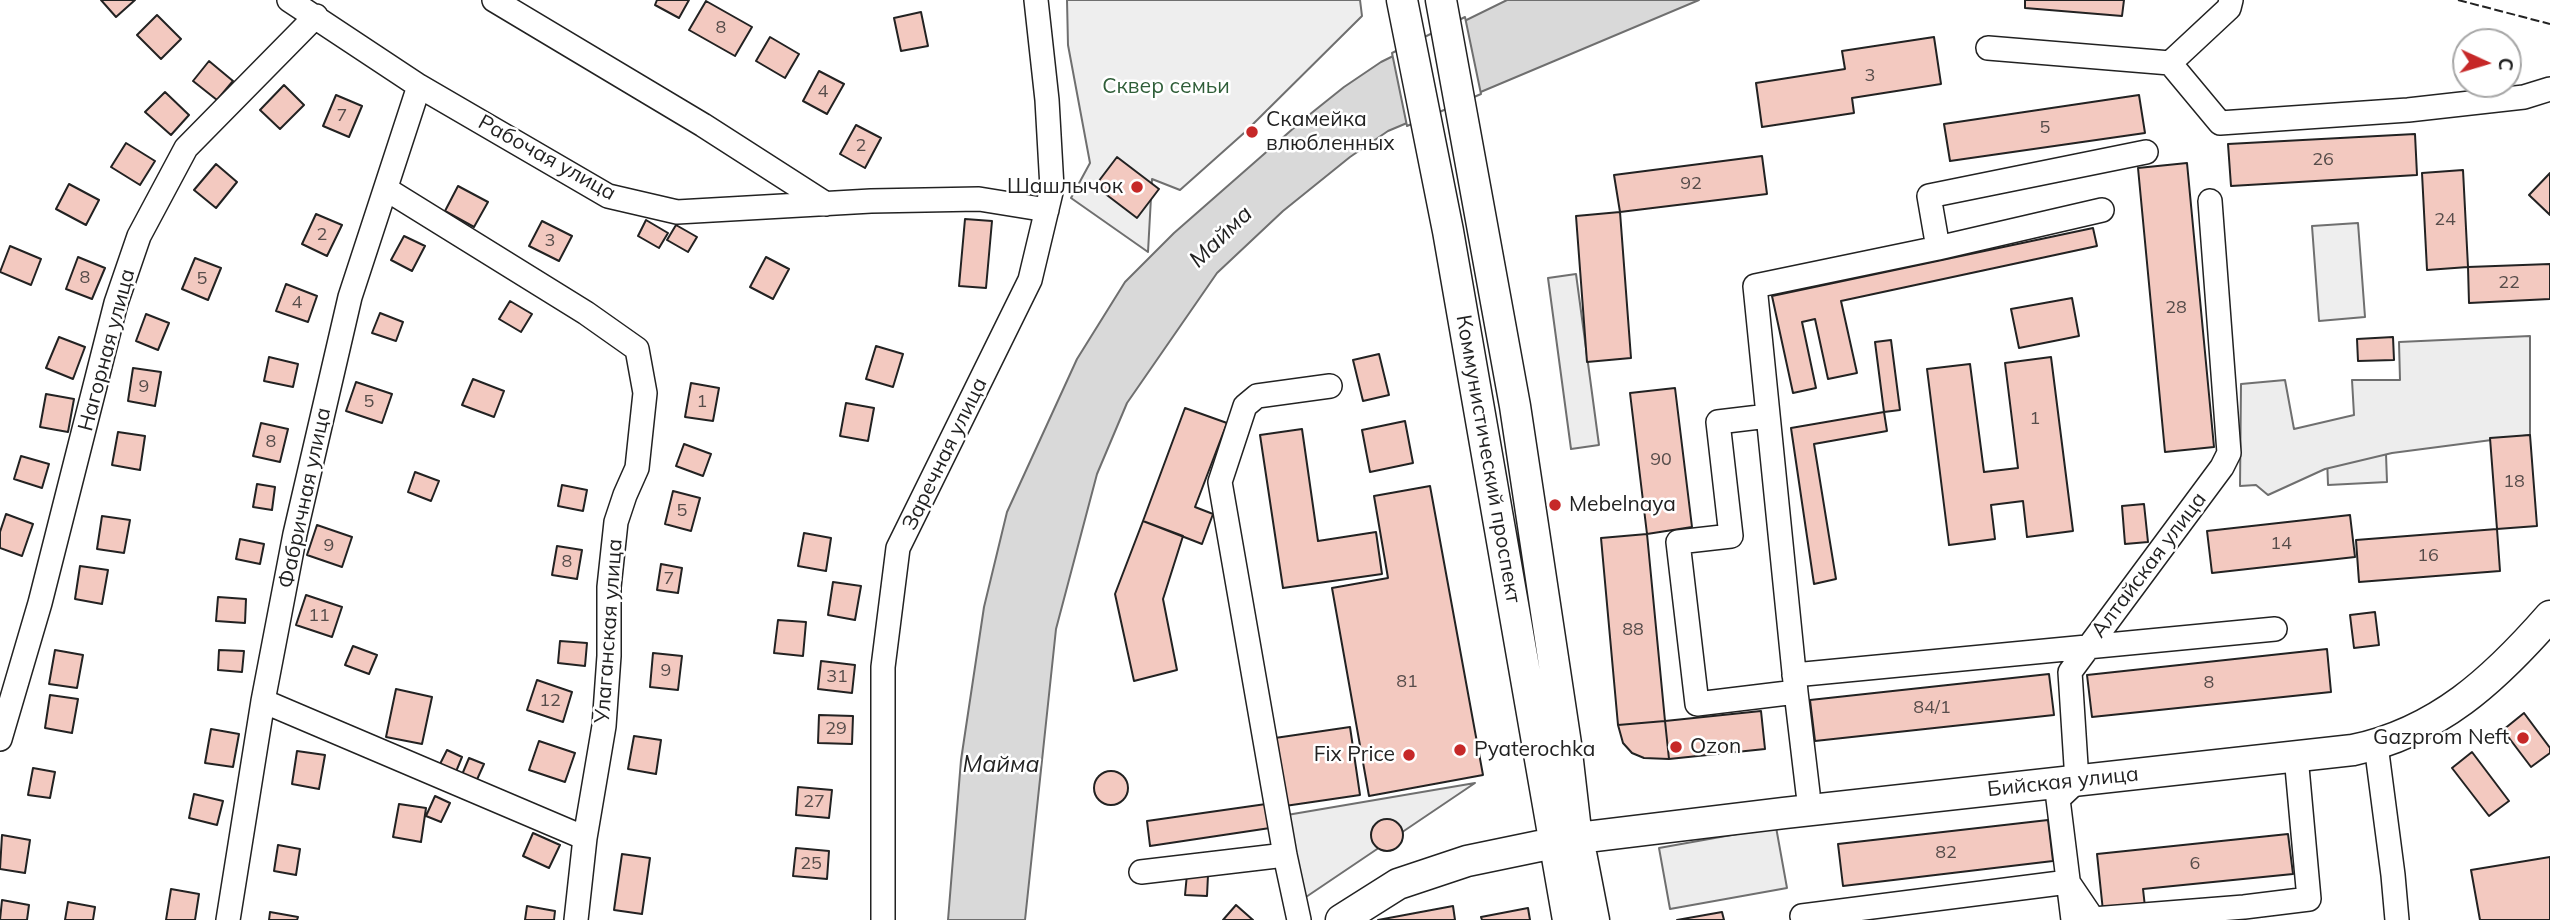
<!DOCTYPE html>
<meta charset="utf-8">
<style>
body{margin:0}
#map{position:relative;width:2550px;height:920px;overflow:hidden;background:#fff;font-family:Mulish,sans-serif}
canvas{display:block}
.north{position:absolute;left:2452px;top:28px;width:70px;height:70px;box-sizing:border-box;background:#fff;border:2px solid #a7a7a7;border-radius:50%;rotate:94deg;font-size:19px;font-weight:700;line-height:28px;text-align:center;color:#222}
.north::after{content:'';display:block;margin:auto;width:24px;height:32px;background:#c62828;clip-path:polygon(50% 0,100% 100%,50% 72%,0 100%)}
</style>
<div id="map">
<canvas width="2550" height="920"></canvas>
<div class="north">С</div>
</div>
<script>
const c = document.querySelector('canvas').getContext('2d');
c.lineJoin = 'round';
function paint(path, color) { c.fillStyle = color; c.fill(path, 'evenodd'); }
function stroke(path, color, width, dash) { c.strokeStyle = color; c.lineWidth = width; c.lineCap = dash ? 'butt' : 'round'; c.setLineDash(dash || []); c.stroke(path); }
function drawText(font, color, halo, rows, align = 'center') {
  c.font = font + ' Mulish,sans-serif'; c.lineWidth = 5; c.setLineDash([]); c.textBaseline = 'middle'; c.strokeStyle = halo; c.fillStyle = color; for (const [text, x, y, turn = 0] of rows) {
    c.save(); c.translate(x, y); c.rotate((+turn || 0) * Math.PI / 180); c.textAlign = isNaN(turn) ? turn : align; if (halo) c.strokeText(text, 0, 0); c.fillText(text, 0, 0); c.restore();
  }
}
const green = new Path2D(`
 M1067 0H1360L1362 16 1244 133 1180 190 1152 179 1148 252 1071 198 1090 163 1068 45Z
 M2358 223 2365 317 2319 321 2312 226Z
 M2386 454 2387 482 2328 485 2327 457Z`);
const parking = new Path2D(`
 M1576 274 1599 445 1571 449 1548 278Z
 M2530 336V435L2392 453 2325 469 2268 495 2256 485 2240 486 2241 384 2285 380 2294 429 2354 415 2352 380H2400L2399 342Z
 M1475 783 1303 899 1287 815Z
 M1776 827 1787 888 1670 909 1659 848Z`);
const water = new Path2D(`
 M1507 0H1699L1388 131 1350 157 1283 211 1217 273 1127 403 1097 474 1056 629 1025 920H948L961 760 984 607 1007 512 1077 359 1125 282 1174 233 1304 119 1344 87 1381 62Z`);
const pier = new Path2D(`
 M1465 17 1481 94 1407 126 1392 53Z`);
const building = new Path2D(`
 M101 0H135L116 17Z
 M657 0H689L679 18 655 5Z
 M2025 0H2124L2122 16 2025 8Z
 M706 1 752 27 735 56 689 30Z
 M921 12 928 46 901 51 894 18Z
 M157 15 181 39 161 59 137 35Z
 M770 37 799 54 785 78 756 61Z
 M1934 37 1941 84 1852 98 1854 113 1762 127 1756 83 1845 69 1842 51Z
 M209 61 233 81 217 100 193 81Z
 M819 71 844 84 827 114 803 101Z
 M284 85 304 105 280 129 260 110Z
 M165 92 189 115 171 135 145 112Z
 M336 95 362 106 349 137 323 126Z
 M2139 95 2145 133 1950 161 1944 124Z
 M856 125 881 138 865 168 840 154Z
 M2415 134 2417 175 2231 186 2228 144Z
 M126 143 155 161 140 185 111 167Z
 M1762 156 1767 194 1620 212 1614 175Z
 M1117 157 1159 189 1137 218 1095 186Z
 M2187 163 2214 447 2165 452 2138 168Z
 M216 164 237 182 216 208 194 190Z
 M2463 170 2468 267 2427 270 2422 173Z
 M2550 173V215L2529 195Z
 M69 184 99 200 86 225 56 209Z
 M458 186 488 202 474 227 445 211Z
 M1620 212 1631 358 1587 362 1576 216Z
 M316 214 342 225 327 256 302 244Z
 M965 219 992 221 986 288 959 286Z
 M646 220 668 233 659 248 638 236Z
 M542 221 572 236 559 261 529 246Z
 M676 225 697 237 688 252 667 240Z
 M2093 228 2097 246 1841 301 1857 373 1828 379 1815 319 1802 322 1816 388 1793 393 1772 296Z
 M404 236 425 246 412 271 391 260Z
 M10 246 41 259 31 285 0 272Z
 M78 257 105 268 92 299 66 289Z
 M766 257 789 269 773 299 750 287Z
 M195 258 221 268 208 300 182 289Z
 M2550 264V299L2469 303 2468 267Z
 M286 284 317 296 308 322 276 311Z
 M2072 298 2079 336 2019 348 2011 309Z
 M510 301 532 314 521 332 499 319Z
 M380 313 403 322 396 341 372 333Z
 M146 314 169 323 158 350 136 341Z
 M59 337 85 347 73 379 46 368Z
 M2393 337 2394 360 2358 361 2357 339Z
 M1891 340 1900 410 1884 412 1875 342Z
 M876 346 903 354 893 387 866 379Z
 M1379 354 1389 395 1363 401 1353 360Z
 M269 357 298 364 293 387 264 381Z
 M2051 357 2073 531 2027 537 2023 501 1991 505 1995 539 1949 545 1927 369 1970 364 1984 472 2018 468 2005 363Z
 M133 368 161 372 155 406 128 401Z
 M473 379 504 391 494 417 462 405Z
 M356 382 392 394 382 423 346 411Z
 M691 383 719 388 713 421 685 417Z
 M1675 388 1692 527 1647 534 1630 393Z
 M46 394 74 399 68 432 40 427Z
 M846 403 874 408 868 441 840 436Z
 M1185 408 1227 423 1195 507 1213 514 1202 544 1143 521Z
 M1884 412 1887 431 1814 444 1836 579 1814 584 1791 428Z
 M1405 421 1413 463 1370 472 1362 430Z
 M261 423 288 429 280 462 253 456Z
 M1302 429 1318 541 1376 532 1382 574 1283 588 1260 435Z
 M118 432 145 436 140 470 112 465Z
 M2530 435 2537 526 2497 529 2490 438Z
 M684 444 711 454 703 476 676 466Z
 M21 456 49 464 42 488 14 479Z
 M415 472 439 481 431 501 408 492Z
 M257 484 275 487 272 510 253 507Z
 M562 485 587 490 583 511 558 506Z
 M1430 486 1483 775 1369 796 1332 588 1388 578 1374 496Z
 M673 491 700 498 691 531 665 524Z
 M2144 504 2148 542 2125 544 2122 506Z
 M6 514 33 524 22 556 0 548V532Z
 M2350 515 2355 557 2212 573 2207 531Z
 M102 516 130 520 124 553 97 549Z
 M1143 521 1183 536 1163 599 1177 670 1134 681 1115 594Z
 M317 525 352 537 342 567 307 555Z
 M2497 529 2500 571 2359 582 2356 540Z
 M804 533 831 538 826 571 798 566Z
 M1647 534 1665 721 1618 725 1601 538Z
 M240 539 264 544 260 564 236 559Z
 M557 546 582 550 577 579 552 575Z
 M661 564 682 568 678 593 657 590Z
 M80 566 108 570 102 604 75 599Z
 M833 582 861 586 855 620 828 615Z
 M306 595 342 607 332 637 296 625Z
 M218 597 246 599 245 623 216 621Z
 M2375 612 2379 645 2354 648 2350 615Z
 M778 620 806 622 803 656 774 653Z
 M560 641 587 643 585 666 558 663Z
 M353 646 377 655 369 674 345 665Z
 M2327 649 2331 692 2092 717 2087 675Z
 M55 650 83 655 77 688 49 684Z
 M219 650 244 651 242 672 218 670Z
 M653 653 682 656 678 690 650 687Z
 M821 661 855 665 852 693 818 689Z
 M2049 674 2054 715 1815 741 1810 700Z
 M537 680 572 692 563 722 527 710Z
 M396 689 432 697 422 744 386 737Z
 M50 695 78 699 72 733 45 728Z
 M1761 711 1765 749 1669 759 1665 721Z
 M2524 713 2550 748V753L2531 767 2503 730Z
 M819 715 853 716 852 744 818 743Z
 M1665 721 1669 759 1644 758 1632 753 1623 743 1618 725Z
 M1350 727 1360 795 1285 806 1275 738Z
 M211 729 239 734 233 767 205 763Z
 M634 736 661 740 656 774 628 769Z
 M539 741 575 753 565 782 529 770Z
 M447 750 462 757 455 774 439 766Z
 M297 751 325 755 319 789 292 784Z
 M2472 752 2509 801 2489 816 2452 768Z
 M469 758 484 764 475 784 461 777Z
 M33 768 55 772 50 798 28 795Z
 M1094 788a17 17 0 1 1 34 0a17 17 0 1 1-34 0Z
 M798 787 832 790 829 818 796 815Z
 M194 794 223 801 217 825 189 818Z
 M435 796 450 803 441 822 426 816Z
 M399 804 426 808 421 842 393 837Z
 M1266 804 1270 828 1150 846 1147 821Z
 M1371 835a16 16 0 1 1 32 0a16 16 0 1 1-32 0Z
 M2048 820 2053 861 1843 886 1838 844Z
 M533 833 560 845 549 868 523 856Z
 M2288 834 2293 874 2143 889 2145 907 2103 911 2097 854Z
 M2 835 30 840 25 873 0 869Z
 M278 845 300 849 296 875 274 871Z
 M796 848 829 851 827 879 793 876Z
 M622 854 650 858 642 914 614 910Z
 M2550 857V920H2480L2471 870Z
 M1187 874 1208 875 1207 896 1185 895Z
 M171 889 199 894 195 920H166Z
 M2 900 29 905 27 920H0Z
 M68 902 95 907 93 920H65Z
 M1236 905 1253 920H1223Z
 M527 906 555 911 554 920H525Z
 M1453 906 1455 920H1378Z
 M1528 908 1530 920H1482L1481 917Z
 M270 912 298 917 297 920H269Z
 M1722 912 1724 920H1677Z`);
const minor = new Path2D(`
 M289 0 419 86 608 196 677 212 871 201 979 199 1047 210
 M494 0 703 125 826 204
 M1988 48 2170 63 2220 123 2408 110 2524 97 2550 89
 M2170 63 2229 8 2231 0
 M386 189 586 313 637 349 645 393 637 468 625 495 616 522 609 587V656L604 726 585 838 576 920
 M1938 248 2102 210
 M1768 416 1718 422 1731 536 1678 542 1697 704 1796 692 1808 793
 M1794 675 2275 629
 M1796 692 1755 286 1938 248 1929 196 2146 152
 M263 701 585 838
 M0 739 40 603 116 303 139 236 186 148 316 16
 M2376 745 2393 875 2397 920
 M1141 872 1285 855
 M1802 916 2068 882 2093 919 2244 907 2309 899 2296 756
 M228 920 263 701 295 534 350 297 419 86
 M883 920V667L898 548 1030 280 1052 188 1047 100 1036 0
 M1299 920 1285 855 1220 482 1245 406 1257 396 1330 386
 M2073 920 2058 799 2077 781 2070 672 2222 467 2229 453 2210 201`);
const major = new Path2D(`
 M1402 0 1448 231 1568 920
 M1441 0 1515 406 1566 744 1575 822 1594 920
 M1341 920 1398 884 1467 861 1578 838 1784 813 2353 750C2438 732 2494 680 2550 616`);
const fence = new Path2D(`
 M2458 0 2550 24`);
const markers = [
 [1252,132,7,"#c62828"],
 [1137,187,7,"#c62828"],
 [1555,505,7,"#c62828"],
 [2523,738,7,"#c62828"],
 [1676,747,7,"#c62828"],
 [1460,750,7,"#c62828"],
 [1409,755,7,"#c62828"]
];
const numberNames = [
 ["8",721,28],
 ["3",1870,76],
 ["4",823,92],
 ["7",342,116],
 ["5",2045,128],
 ["2",861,146],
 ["26",2323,160],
 ["92",1691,184],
 ["24",2445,220],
 ["2",322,235],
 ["3",550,241],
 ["8",85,278],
 ["5",202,279],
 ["22",2509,283],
 ["4",297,303],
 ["28",2176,308],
 ["9",144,387],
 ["5",369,402],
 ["1",702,402],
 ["1",2035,419],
 ["8",271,442],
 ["90",1661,460],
 ["18",2514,482],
 ["5",682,511],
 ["14",2281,544],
 ["9",329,546],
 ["16",2428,556],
 ["8",567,562],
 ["7",669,579],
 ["11",319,616],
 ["88",1633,630],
 ["9",666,671],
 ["31",837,677],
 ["81",1407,682],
 ["8",2209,683],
 ["12",550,701],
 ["84/1",1932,708],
 ["29",836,729],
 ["27",814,802],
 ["82",1946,853],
 ["25",811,864],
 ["6",2195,864]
];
const parkNames = [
 ["Сквер семьи",1166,87]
];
const poiNames = [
 ["Скамейка",1266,120],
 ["влюбленных",1266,144],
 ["Шашлычок",1123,187,"right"],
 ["Mebelnaya",1569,505],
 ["Gazprom Neft",2509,738,"right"],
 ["Ozon",1690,747],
 ["Pyaterochka",1474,750],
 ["Fix Price",1395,755,"right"]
];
const streetNames = [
 ["Рабочая улица",547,158,29],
 ["Нагорная улица",107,350,-75],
 ["Заречная улица",945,454,-64],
 ["Коммунистический проспект",1488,459,80],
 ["Фабричная улица",305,498,-78],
 ["Алтайская улица",2149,565,-53],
 ["Улаганская улица",609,631,-86],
 ["Бийская улица",2063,782,-6]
];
const waterNames = [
 ["Майма",1221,237,-44],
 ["Майма",1001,765]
];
paint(green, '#eee');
stroke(green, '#6f6f6f', 2);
paint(parking, '#ededed');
stroke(parking, '#6f6f6f', 2);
paint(water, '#d9d9d9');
stroke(water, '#6f6f6f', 2);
paint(pier, '#fff');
stroke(pier, '#6f6f6f', 2);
paint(building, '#f3c9c0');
stroke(building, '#222', 2);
stroke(minor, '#222', 26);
stroke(major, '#222', 33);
stroke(minor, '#fff', 23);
stroke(major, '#fff', 30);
stroke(fence, '#222', 2, [9, 3.5]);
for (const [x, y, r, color] of markers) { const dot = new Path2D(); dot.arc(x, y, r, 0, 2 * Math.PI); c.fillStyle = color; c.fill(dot); stroke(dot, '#fff', 2.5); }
drawText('18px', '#564c4a', null, numberNames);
drawText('21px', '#2f5e38', '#fff', parkNames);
drawText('21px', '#222', '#fff', poiNames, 'left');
drawText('21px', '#222', '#fff', streetNames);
drawText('italic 23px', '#222', '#fff', waterNames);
</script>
